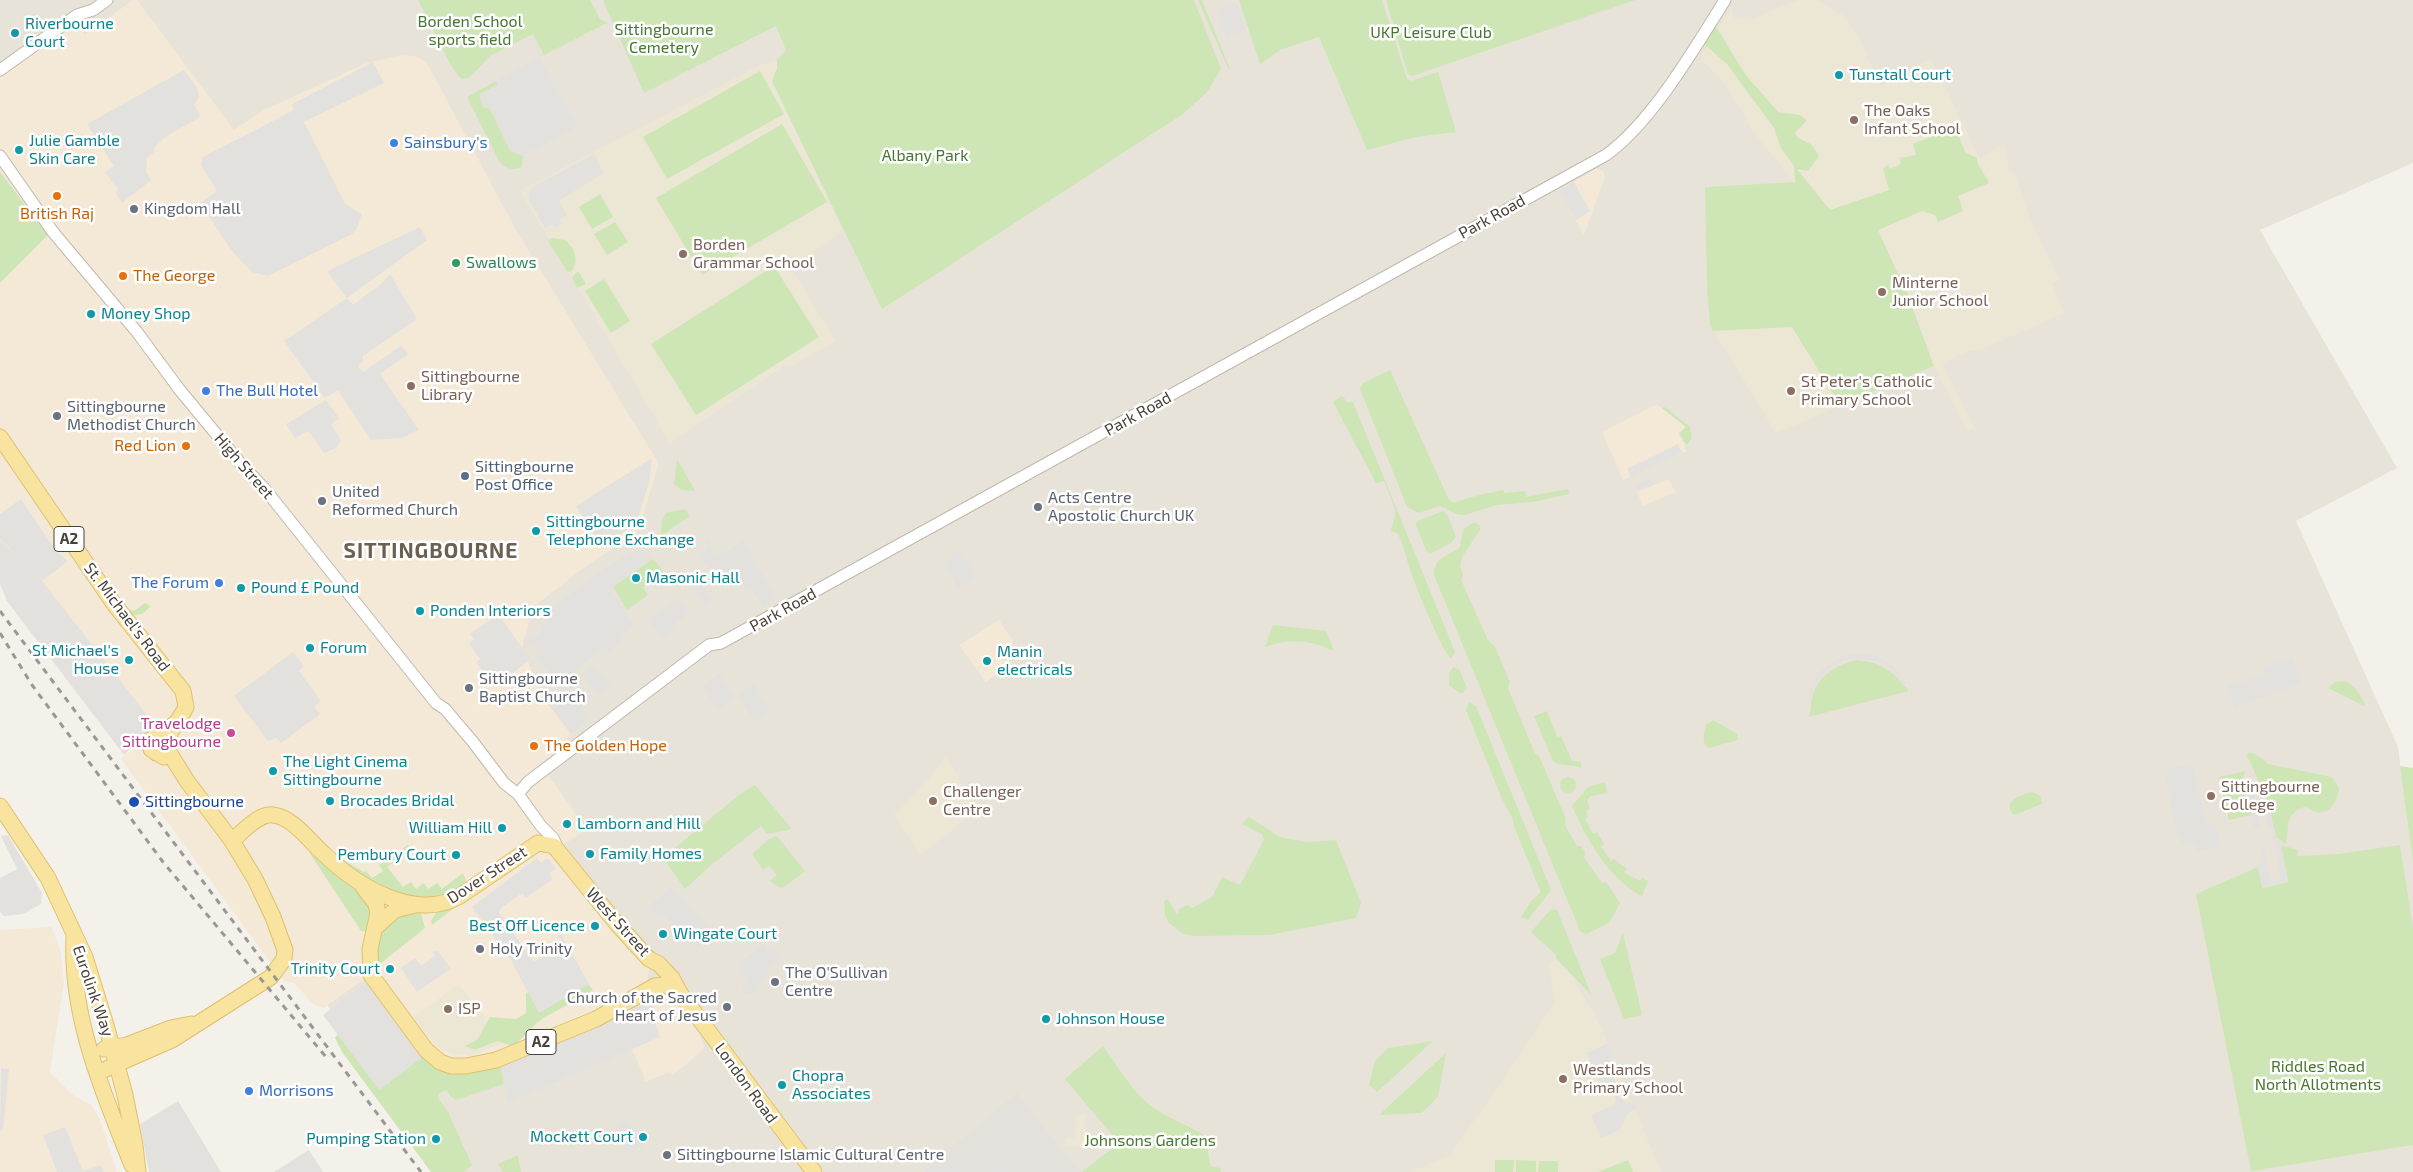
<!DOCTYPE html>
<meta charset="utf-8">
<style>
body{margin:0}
canvas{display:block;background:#f4f1ea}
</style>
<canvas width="2413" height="1172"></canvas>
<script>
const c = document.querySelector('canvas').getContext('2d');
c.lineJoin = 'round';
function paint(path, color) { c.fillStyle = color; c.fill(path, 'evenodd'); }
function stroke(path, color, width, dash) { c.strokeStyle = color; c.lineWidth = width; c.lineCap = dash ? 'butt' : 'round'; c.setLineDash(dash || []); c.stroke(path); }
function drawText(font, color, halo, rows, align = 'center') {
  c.font = font + ' "Exo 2",sans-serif'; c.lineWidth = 5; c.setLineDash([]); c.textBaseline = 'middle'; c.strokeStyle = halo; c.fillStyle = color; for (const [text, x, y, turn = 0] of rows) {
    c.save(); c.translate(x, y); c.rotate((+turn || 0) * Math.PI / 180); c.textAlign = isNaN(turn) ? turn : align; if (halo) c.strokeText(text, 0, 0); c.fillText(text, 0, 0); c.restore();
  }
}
const residential = new Path2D(`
 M0 0H2413V163L2260 230 2397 468 2296 521 2398 747 2413 863V1172H450L216 854 0 569Z`);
const commercial = new Path2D(`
 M133 0H137L234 130 264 110 367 63 402 55 418 57 427 63 516 230 656 459 658 466 638 532 589 564 533 607 522 648 544 699 571 734 559 749 540 764 587 829 552 852 650 964 646 990 452 1073 367 977 324 1008 314 1005 294 983 284 981 121 759 158 729 33 569 0 540V77L75 22 85 35Z
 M1596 169 1603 171 1605 177 1584 235 1559 190Z
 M1657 404 1686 427 1679 434 1687 451 1623 480 1602 432Z
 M1669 479 1675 492 1643 506 1637 492Z
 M999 620 1013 641V645L1009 648 1015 657 1004 664 1006 668 986 682 959 645Z
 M52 927 61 953 64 983 50 1072 73 1095 91 1105 95 1111 101 1122 117 1172H0V930Z
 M670 992 700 1035 704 1046 702 1051 672 1076 669 1072 646 1082 632 1049 659 1037 650 1010 663 1001 662 997Z`);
const industrial = new Path2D(`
 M1017 1093 1057 1145 1081 1172H923Z`);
const education = new Path2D(`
 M1798 0H1816L1846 17 1863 47 1879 84 1882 85 1931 59 1980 159 2004 144 2009 171H2014L2029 216 2059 280 2052 283 2064 313 1980 350H1971L1942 363 1974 427 1967 431 1934 366 1776 433 1710 324 1705 187 1794 182 1752 130 1742 110 1721 80 1700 58 1731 7 1734 18 1747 21Z
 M777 60V69L772 81 843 231 791 268 836 341 792 366 785 365 670 443 520 191 758 66Z
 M946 757 977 809 921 855 894 815 930 778Z
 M1555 959 1573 978 1600 1025 1661 1172H1411L1450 1155 1519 1057 1555 1001 1549 966Z
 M459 984 475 1005 504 1042 471 1056 454 1055 440 1049 431 1036 419 1027 412 1018Z
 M1076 1115H1085V1138L1107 1139 1106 1147H1065V1138H1075Z`);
const green = new Path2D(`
 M418 0H590L600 19 607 23 544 55 533 34 490 56 469 78 462 79 453 69Z
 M603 0H1194L1221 69 1207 92 1183 114 882 309 772 81 777 69V60L786 50 776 26 644 93Z
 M1198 0H1202L1230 69 1228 68Z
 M1239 0H1382L1407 79 1411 81 1438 72 1456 132 1416 137 1367 150 1319 37 1280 50 1260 64Z
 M1386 0H1635L1412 76 1408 74Z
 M1715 25 1745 74 1778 112 1800 115 1805 119 1806 121 1795 133 1797 137 1812 145 1819 156 1808 171 1797 169 1830 210 1889 190 1883 168 1888 165 1890 169 1901 164 1899 158 1916 155 1913 144C1923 139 1934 137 1943 131L1957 132 1965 152 1977 158V162L1989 183 1958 196 1963 211 1938 222 1935 215 1922 211 1878 230 1898 274H1900L1934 366 1840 405 1792 327 1713 331 1710 324 1707 287 1705 187 1795 182 1794 166 1781 148 1774 128 1727 64 1703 43Z
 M760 71 784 114 667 179 643 137Z
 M496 81 499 84 480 94 489 107 510 151 523 156 522 167C514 171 505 169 499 161L467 97Z
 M782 124 827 202 702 275 656 198Z
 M0 172 48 235 0 283Z
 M600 194 613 217 592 229 579 207Z
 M615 222 628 242 607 255 594 234Z
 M553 238 565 240C575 249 580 260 571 272L567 271 548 241Z
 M774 266 819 337 696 415 651 344Z
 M578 271 586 284 577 288 572 278Z
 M604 279 630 321 611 333 585 291Z
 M1390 370 1449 500 1454 503 1467 498 1503 490 1504 493 1525 491 1526 497 1568 489 1569 494 1533 502 1497 505 1464 515 1456 514 1440 506 1418 513 1407 507 1360 389 1363 383Z
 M1342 396 1347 402H1353L1455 652 1451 658C1444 656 1411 576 1408 563 1405 553 1403 544 1398 534L1391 531 1396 511 1384 481 1376 483 1333 402Z
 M1665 407 1690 427 1692 438 1687 445 1679 433 1686 427 1662 408Z
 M677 459 693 487 695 491 682 490 674 484Z
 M685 509 690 516 661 536 662 521 666 513Z
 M1443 511 1448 516 1456 537 1451 543 1430 554 1426 550 1416 525 1417 521Z
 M1474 522 1480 526V530L1462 557 1460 566 1463 575 1461 580 1488 640 1495 647 1510 682 1508 688 1535 754 1539 756 1566 819 1565 825 1577 846H1581L1585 852 1584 858 1602 883 1606 882 1620 903 1609 923 1586 934 1580 931 1434 575C1434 556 1448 557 1460 547L1463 530Z
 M653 559 664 572 643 587 648 595 627 610 613 587Z
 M145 603 151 606 142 614 132 615 124 608 134 611Z
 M1273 625 1326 631 1334 651C1311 640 1288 638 1265 647Z
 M1856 660C1882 662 1894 672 1909 691L1808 717C1812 712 1810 704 1812 698 1817 676 1836 665 1856 660Z
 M1453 667 1459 669 1467 688 1463 693 1458 692 1449 685V674Z
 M2342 681C2356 684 2361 696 2366 707L2328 688 2335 682Z
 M1469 702 1476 706 1551 890 1528 920 1521 917 1531 901 1540 893V890L1515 829 1512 817 1502 799 1466 710Z
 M1547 711 1557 737 1561 736 1572 761 1581 762 1582 769C1572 762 1561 768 1553 761L1534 716Z
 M1713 720 1737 734 1738 740 1708 748C1701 741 1704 734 1706 725Z
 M2249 752 2257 755 2268 764 2332 777 2339 788C2338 801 2330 815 2316 812 2312 811 2309 808 2304 807 2283 815 2290 828 2286 844L2276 837 2268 803 2247 755Z
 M2400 766 2413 768V863Z
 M2246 771 2242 778 2251 815 2229 820 2219 777Z
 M1560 785a8 8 0 1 1 16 0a8 8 0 1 1-16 0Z
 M1605 782 1607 793 1590 796 1587 801 1590 808 1586 811 1588 817 1585 819 1593 834 1597 832 1604 844 1601 847 1611 861 1614 859 1627 869 1625 873 1640 881 1642 878 1648 881 1642 896C1610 880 1586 839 1572 806L1588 787Z
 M755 785 792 829 767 834 761 826 711 865 685 889 663 858 740 794Z
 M2032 792 2041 796 2042 804 2014 815C2001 801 2020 795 2032 792Z
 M1249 817 1280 837 1307 842 1336 840 1361 903 1356 918 1269 935 1195 936 1183 934 1169 923 1165 915 1164 901 1168 899 1177 915 1180 913 1178 910 1187 905 1192 908 1212 897 1222 877 1240 885 1264 840 1262 834 1242 824Z
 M777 836 805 871 783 888 778 887 770 881 777 875 769 866 763 870 752 854 769 839Z
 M408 845 412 850 387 867 403 887 411 882 416 889 424 883 428 889 437 883 442 889 463 873 467 884 457 891 434 899 412 897 372 884 328 851 364 872 366 871 372 878 383 871 379 865Z
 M2281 845 2298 850 2297 856 2339 854 2400 845 2413 929V1145L2251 1171 2196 894 2258 867 2263 888 2288 882Z
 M309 852C331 871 356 886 374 909L368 932 361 931Z
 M458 905 432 925 431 921 437 911Z
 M1551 909 1557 910 1592 996 1556 958V955L1531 932Z
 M416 910 421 913 425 928 376 967C377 953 377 927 389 918 395 913 408 912 416 910Z
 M1623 933 1642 1015 1624 1019 1600 959 1615 953Z
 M579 973 593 990C577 1002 558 1008 541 1020 531 1027 523 1039 512 1046L497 1041 475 1050 465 1046 477 1040 490 1017 516 1019 526 1013V993Z
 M340 1031 377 1077 389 1084 391 1073 417 1053 437 1070H442L450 1074 459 1073 500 1064 504 1084 456 1100 449 1095 447 1090 440 1093 437 1097 448 1112 472 1165 464 1172H431L342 1052 335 1038Z
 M1433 1041 1377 1092 1369 1085 1375 1061 1388 1048Z
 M1103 1046C1116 1063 1127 1084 1143 1099 1160 1116 1185 1123 1206 1136L1210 1166 1220 1168 1221 1172H1082L1119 1143 1065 1079Z
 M1446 1053 1438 1096 1428 1107 1421 1113 1379 1115Z
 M515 1156H518L521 1172H503L498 1164Z
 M1495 1160H1514L1513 1172H1495Z
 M1516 1160 1536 1161V1172H1516Z
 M1628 1160 1633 1172H1598Z
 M1539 1161H1558V1172H1538Z`);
const parking = new Path2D(`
 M1236 2 1246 29 1227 37 1216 9Z
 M539 57 578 126 523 156 510 151 490 108H484L479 96 498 84 496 81Z
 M373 62 384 83 304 122 345 204 362 214 357 228 352 234 268 276 252 272 232 251 200 203 217 191 201 165 203 157 294 110 292 104Z
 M184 70 197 88 199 97 194 104 200 115 199 118 165 137 155 147 153 153 147 158 146 172 151 180 122 203 116 193 118 190 105 172 114 166 87 124Z
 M594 154 604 173 560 200V204L567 215 560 219 562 223 555 228 552 224 545 228 528 198 530 191 534 186Z
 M1574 182 1590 211 1576 220 1559 190Z
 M420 227 427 240 347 298 353 305 381 284 390 274 417 319 363 356V362L358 366 363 372 401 346 408 354 380 374 419 430 401 438 371 440 338 390 325 398 284 341 347 298 327 271Z
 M326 400 339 418 331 424 341 441 334 449 324 453 309 431 295 438 286 424Z
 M1678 444 1682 453 1631 477 1627 469Z
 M652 458 649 483 636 524 602 546 576 506Z
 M1651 478 1654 484 1638 491 1635 485Z
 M21 499 56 551 68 561 43 580 36 574 155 726 124 755 7 601 0 584V543L22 560 0 539V514Z
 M707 540 715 555 728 551 743 541 776 598 763 607 751 588 746 590 734 569 728 573 724 568 712 573 699 555 709 548 705 542Z
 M636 550 644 551 652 559 613 587 612 592 634 626 623 634 621 642 609 651 604 646 568 677 554 680 536 655 537 645 530 646 523 640 540 634 541 626 548 620 544 616 566 597 606 567Z
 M961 550 976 578 958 588 944 563 952 559 950 555Z
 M699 581 713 601 706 606 692 585Z
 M678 599 689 613 671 625 674 631 663 639 649 619Z
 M498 614 530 659 503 681 498 673 490 679 476 663 480 659 469 643 474 639 470 634Z
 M293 652 304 666 299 671 321 701 314 707 320 714 281 743 277 738 268 741 234 696Z
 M1850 654H1868L1882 658 1896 669 1907 685H1903L1891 670 1881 662 1856 658 1842 661 1831 667 1817 682 1810 698 1809 710V693L1817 675 1827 665Z
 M2292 657 2302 682 2235 708 2226 685 2239 680 2241 683 2265 674 2263 668Z
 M593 666 611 684 599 695 582 675Z
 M719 674 734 699 717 709 702 685Z
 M564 683 590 718 571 733 545 699Z
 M755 684 770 711 754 721 738 695Z
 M2193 764 2207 826 2216 824 2220 847 2197 852 2195 842 2182 844 2181 837 2178 838 2164 770Z
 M2250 779 2260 827 2254 828 2243 781Z
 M2268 803 2276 837 2281 845 2288 881 2262 888 2258 867 2264 845 2270 881 2280 880 2271 826 2267 827 2263 803Z
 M8 835 42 893 41 904 23 914 4 916 0 912V878L17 869 1 836Z
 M537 858 541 863 548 858 556 869 549 873 553 879 526 898 522 893 500 909 499 913 534 962 563 943 558 936 561 934 589 984 539 1013 511 960 472 907Z
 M671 887 709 927 688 947 682 940 685 937 663 914 659 917 649 907Z
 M763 945 768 952 772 949 779 960 766 970 770 975 757 984 760 989 751 995H746L742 986 749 981 738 963Z
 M437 950 451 969 417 992 401 968 415 958 421 966 435 956 432 952Z
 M368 981 424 1056 379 1090 323 1015Z
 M645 995 660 1037 508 1103 500 1064Z
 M1608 1043 1614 1059 1608 1062 1621 1098 1626 1104 1634 1102 1636 1109 1627 1114 1620 1130 1601 1138 1591 1115 1614 1105 1616 1099 1611 1086 1602 1089 1587 1053Z
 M1 1068 9 1069 3 1131 0 1130Z
 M178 1101 221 1172H149L140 1124Z
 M626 1118 631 1127 633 1126 643 1146 628 1154 614 1124Z
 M1037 1122 1054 1143 1048 1148 1031 1127Z
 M65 1127 83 1171 101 1165 104 1172H57L43 1135Z
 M1025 1133 1036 1147 1030 1151 1019 1138Z
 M1012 1145 1023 1159 1017 1163 1006 1150Z
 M309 1150 323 1172H274Z
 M999 1155 1010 1169 1006 1172H995L989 1164Z
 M950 1157 962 1172H924L940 1159 944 1162Z`);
const minor = new Path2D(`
 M0 70 77 15 93 10 107 0
 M0 156 53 232 137 332 179 389 241 464 264 488 436 703 445 709 473 742 504 783 518 794 541 826 553 838 558 849
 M518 794 528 782 709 645 721 643 1606 155C1652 122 1694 49 1725 0`);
const major = new Path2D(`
 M0 437 114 604 183 691 186 707C181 718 170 728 168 740 167 746 169 747 165 752L156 753
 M164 757 151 749 150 740 175 724
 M0 806 48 878 85 957 106 1025 125 1095 135 1145 138 1172
 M232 841C242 832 259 813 273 815 293 817 310 842 324 854 357 886 415 922 460 896L538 843 554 846 617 924 649 959 659 964 672 978 680 993 814 1172
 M363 887 376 904 378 913 370 949 371 975 426 1050 440 1062 451 1066H466L496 1060 596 1019 655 986 665 985 680 993
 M376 927 395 910 415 905
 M74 937C70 1016 103 1093 132 1165
 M104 1049 127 1045 171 1028 191 1024
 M97 1073 172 1040 271 977 284 959 285 950 273 917 255 879 232 841 187 781 167 749`);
const rail = new Path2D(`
 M0 611 421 1172
 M0 633 32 685 163 862 326 1057`);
const markers = [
 [15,33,5,"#0f9aa8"],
 [1839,75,5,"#0f9aa8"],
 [1854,120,5,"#8d6e63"],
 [394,143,5,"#3f7fe0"],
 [19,150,5,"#0f9aa8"],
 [57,196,5,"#e8710a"],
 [134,209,5,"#6b7280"],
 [683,254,5,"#8d6e63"],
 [456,263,5,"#2e9e5b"],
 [123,276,5,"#e8710a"],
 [1882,292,5,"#8d6e63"],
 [91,314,5,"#0f9aa8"],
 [411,386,5,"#8d6e63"],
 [206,391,5,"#3f7fe0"],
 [1791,391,5,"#8d6e63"],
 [57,416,5,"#6b7280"],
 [186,446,5,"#e8710a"],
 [465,476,5,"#5c6f8a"],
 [322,501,5,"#6b7280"],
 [1038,507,5,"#6b7280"],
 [536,531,5,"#0f9aa8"],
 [636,578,5,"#0f9aa8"],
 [219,583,5,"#3f7fe0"],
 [241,588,5,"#0f9aa8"],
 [420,611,5,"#0f9aa8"],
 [310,648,5,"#0f9aa8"],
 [129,660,5,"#0f9aa8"],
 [987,661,5,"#0f9aa8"],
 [469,688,5,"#6b7280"],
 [231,733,5,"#d1479c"],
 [534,746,5,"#e8710a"],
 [273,771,5,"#0f9aa8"],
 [2211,796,5,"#8d6e63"],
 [330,801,5,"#0f9aa8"],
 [933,801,5,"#8d6e63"],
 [134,802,6,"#1a4fb4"],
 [567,824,5,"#0f9aa8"],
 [502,828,5,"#0f9aa8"],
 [590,854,5,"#0f9aa8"],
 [456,855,5,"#0f9aa8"],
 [595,926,5,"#0f9aa8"],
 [663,934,5,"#0f9aa8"],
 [480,949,5,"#6b7280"],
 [390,969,5,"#0f9aa8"],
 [775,982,5,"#6b7280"],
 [727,1007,5,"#6b7280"],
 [448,1009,5,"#8d6e63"],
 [1046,1019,5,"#0f9aa8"],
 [1563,1079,5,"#8d6e63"],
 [782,1085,5,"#0f9aa8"],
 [249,1091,5,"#3f7fe0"],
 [643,1137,5,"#0f9aa8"],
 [436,1139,5,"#0f9aa8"],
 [667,1155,5,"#6b7280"]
];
const shields = [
 [69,539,30],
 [541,1042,30]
];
const shieldNames = [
 ["A2",69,539],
 ["A2",541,1042]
];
const parkNames = [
 ["Borden School",470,22],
 ["sports field",470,40],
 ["Sittingbourne",664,30],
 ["Cemetery",664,48],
 ["UKP Leisure Club",1431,33],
 ["Albany Park",925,156],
 ["Riddles Road",2318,1067],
 ["North Allotments",2318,1085],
 ["Johnsons Gardens",1150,1141]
];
const cultureNames = [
 ["Riverbourne",25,24],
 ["Court",25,42],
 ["Tunstall Court",1849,75],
 ["Julie Gamble",29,141],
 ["Skin Care",29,159],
 ["Money Shop",101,314],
 ["Sittingbourne",546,522],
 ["Telephone Exchange",546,540],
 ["Masonic Hall",646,578],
 ["Pound £ Pound",251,588],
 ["Ponden Interiors",430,611],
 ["Forum",320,648],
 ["St Michael's",119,651,"right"],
 ["House",119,669,"right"],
 ["Manin",997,652],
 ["electricals",997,670],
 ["The Light Cinema",283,762],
 ["Sittingbourne",283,780],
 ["Brocades Bridal",340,801],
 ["Lamborn and Hill",577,824],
 ["William Hill",492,828,"right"],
 ["Family Homes",600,854],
 ["Pembury Court",446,855,"right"],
 ["Best Off Licence",585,926,"right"],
 ["Wingate Court",673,934],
 ["Trinity Court",380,969,"right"],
 ["Johnson House",1056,1019],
 ["Chopra",792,1076],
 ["Associates",792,1094],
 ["Mockett Court",633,1137,"right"],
 ["Pumping Station",426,1139,"right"]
];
const educationNames = [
 ["The Oaks",1864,111],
 ["Infant School",1864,129],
 ["Borden",693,245],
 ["Grammar School",693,263],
 ["Minterne",1892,283],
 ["Junior School",1892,301],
 ["Sittingbourne",421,377],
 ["Library",421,395],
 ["St Peter's Catholic",1801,382],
 ["Primary School",1801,400],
 ["Sittingbourne",2221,787],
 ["College",2221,805],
 ["Challenger",943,792],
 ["Centre",943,810],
 ["ISP",458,1009],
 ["Westlands",1573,1070],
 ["Primary School",1573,1088]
];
const shopNames = [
 ["Sainsbury's",404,143],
 ["The Bull Hotel",216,391],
 ["The Forum",209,583,"right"],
 ["Morrisons",259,1091]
];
const worshipNames = [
 ["Kingdom Hall",144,209],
 ["Sittingbourne",67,407],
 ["Methodist Church",67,425],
 ["United",332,492],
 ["Reformed Church",332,510],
 ["Acts Centre",1048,498],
 ["Apostolic Church UK",1048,516],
 ["Sittingbourne",479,679],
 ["Baptist Church",479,697],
 ["Holy Trinity",490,949],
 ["The O'Sullivan",785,973],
 ["Centre",785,991],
 ["Church of the Sacred",717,998,"right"],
 ["Heart of Jesus",717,1016,"right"],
 ["Sittingbourne Islamic Cultural Centre",677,1155]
];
const foodNames = [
 ["British Raj",57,214,"center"],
 ["The George",133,276],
 ["Red Lion",176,446,"right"],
 ["The Golden Hope",544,746]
];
const streetNames = [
 ["Park Road",1492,217,-29],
 ["Park Road",1138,414,-29],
 ["High Street",244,466,49],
 ["Park Road",783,610,-29],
 ["St. Michael's Road",127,617,53],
 ["Dover Street",487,875,-33],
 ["West Street",618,922,48],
 ["Eurolink Way",93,991,71],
 ["London Road",746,1083,54]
];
const leisureNames = [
 ["Swallows",466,263]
];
const serviceNames = [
 ["Sittingbourne",475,467],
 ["Post Office",475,485]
];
const hotelNames = [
 ["Travelodge",221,724],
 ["Sittingbourne",221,742]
];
const transitNames = [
 ["Sittingbourne",145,802]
];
const districtNames = [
 ["SITTINGBOURNE",431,551]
];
paint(residential, '#e8e3d8');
paint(commercial, '#f4e9d7');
paint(industrial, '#e4e0db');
paint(education, '#ece7d5');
paint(green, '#cee5b6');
paint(parking, '#e3e1de');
stroke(minor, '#bfb9ad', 13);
stroke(major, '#ddc16f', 17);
stroke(minor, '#fff', 11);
stroke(major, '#f8e39f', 15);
stroke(rail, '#989898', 3, [6, 6]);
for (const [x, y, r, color] of markers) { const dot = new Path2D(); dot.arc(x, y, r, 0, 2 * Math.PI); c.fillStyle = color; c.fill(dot); stroke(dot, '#fff', 2); }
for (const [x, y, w] of shields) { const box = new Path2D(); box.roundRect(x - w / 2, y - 12.5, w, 25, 4); c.fillStyle = '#fff'; c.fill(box); stroke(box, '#484238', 1); }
drawText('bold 15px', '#484238', null, shieldNames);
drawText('16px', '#47762f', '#fff', parkNames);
drawText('16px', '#0d838f', '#fff', cultureNames, 'left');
drawText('16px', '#785e54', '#fff', educationNames, 'left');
drawText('16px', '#366cbe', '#fff', shopNames, 'left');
drawText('16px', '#5b616d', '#fff', worshipNames, 'left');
drawText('16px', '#c56008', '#fff', foodNames, 'left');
drawText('16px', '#484238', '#fff', streetNames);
drawText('16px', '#27864d', '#fff', leisureNames, 'left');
drawText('16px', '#4e5e75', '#fff', serviceNames, 'left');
drawText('16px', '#b23c85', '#fff', hotelNames, 'right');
drawText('16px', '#164399', '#fff', transitNames, 'left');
c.letterSpacing = '1px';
drawText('bold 21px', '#6a6150', '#fff', districtNames);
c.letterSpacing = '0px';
</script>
